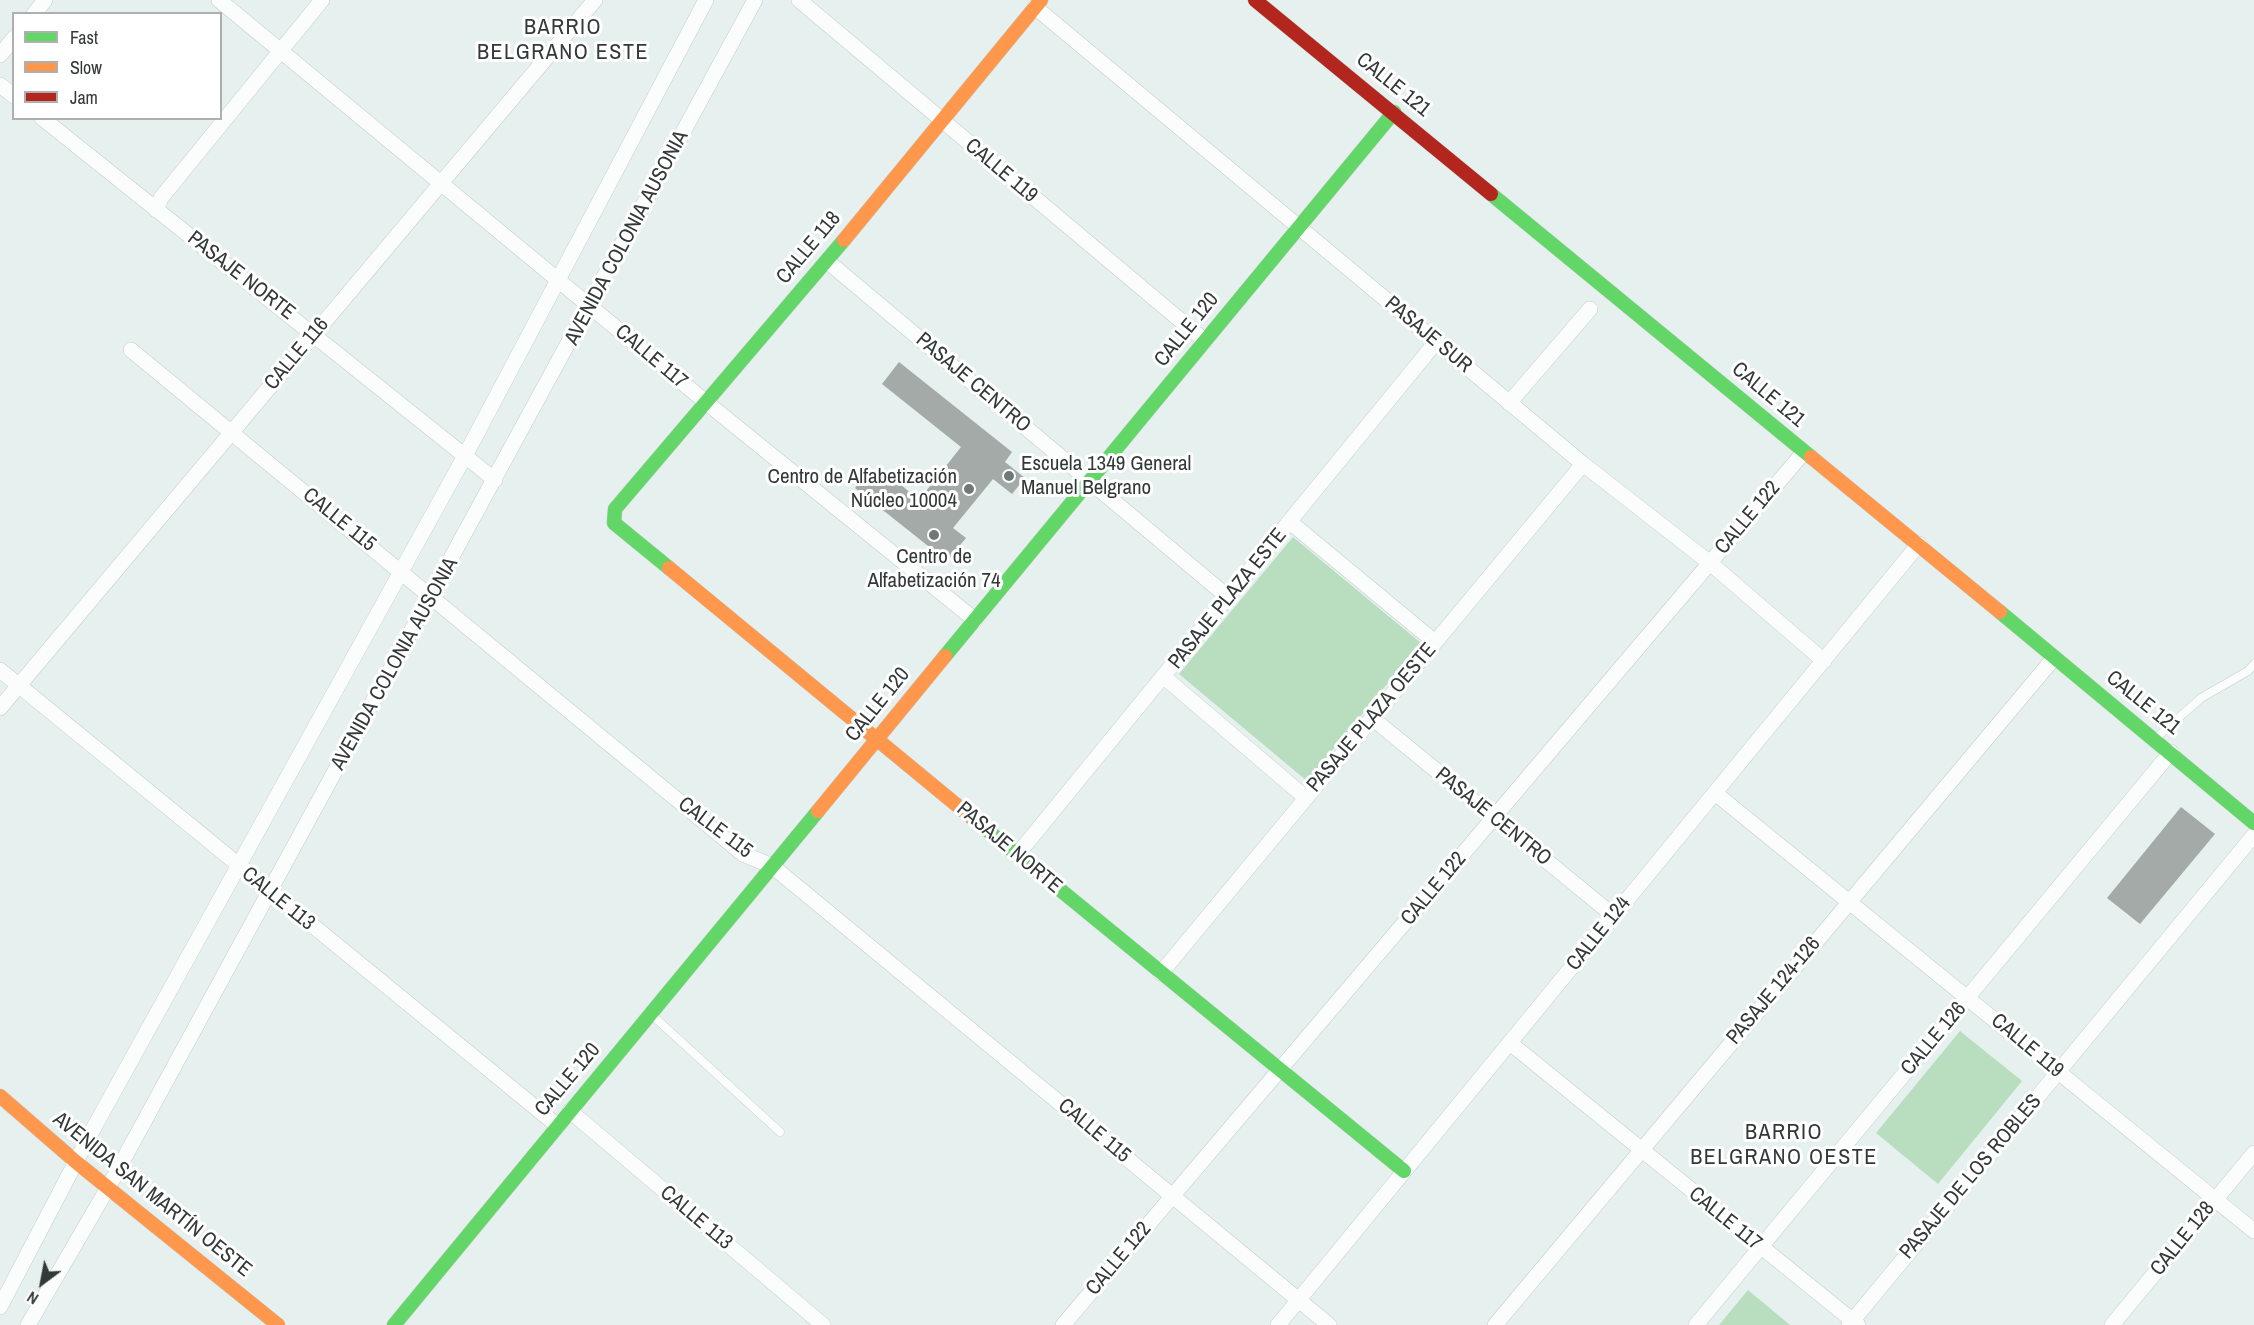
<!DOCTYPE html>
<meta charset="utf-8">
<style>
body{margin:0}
#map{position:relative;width:2254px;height:1325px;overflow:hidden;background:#e6f0ee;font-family:"Archivo Narrow",sans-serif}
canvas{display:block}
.legend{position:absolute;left:12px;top:12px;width:210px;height:108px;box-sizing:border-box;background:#fff;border:2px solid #adb0af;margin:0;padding:8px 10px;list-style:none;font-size:18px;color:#323938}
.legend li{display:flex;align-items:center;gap:12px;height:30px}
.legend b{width:30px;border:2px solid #adb0af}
.north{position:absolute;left:12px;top:1253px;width:60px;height:60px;-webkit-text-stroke:4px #fff;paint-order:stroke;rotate:212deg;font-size:16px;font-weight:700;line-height:24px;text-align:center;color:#323938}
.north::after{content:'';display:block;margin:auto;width:21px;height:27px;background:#323938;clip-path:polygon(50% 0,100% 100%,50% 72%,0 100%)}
</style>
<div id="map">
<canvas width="2254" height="1325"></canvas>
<ul class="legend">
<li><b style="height:8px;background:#63d668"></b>Fast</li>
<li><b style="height:8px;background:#ff974d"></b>Slow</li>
<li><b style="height:8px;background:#b3261e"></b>Jam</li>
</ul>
<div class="north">N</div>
</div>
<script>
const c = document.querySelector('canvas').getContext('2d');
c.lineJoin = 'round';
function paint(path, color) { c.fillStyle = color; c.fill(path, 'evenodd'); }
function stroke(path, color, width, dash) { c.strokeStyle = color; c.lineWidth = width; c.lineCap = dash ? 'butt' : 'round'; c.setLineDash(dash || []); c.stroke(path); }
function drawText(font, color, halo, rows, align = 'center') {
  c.font = font + ' "Archivo Narrow",sans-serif'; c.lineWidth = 6; c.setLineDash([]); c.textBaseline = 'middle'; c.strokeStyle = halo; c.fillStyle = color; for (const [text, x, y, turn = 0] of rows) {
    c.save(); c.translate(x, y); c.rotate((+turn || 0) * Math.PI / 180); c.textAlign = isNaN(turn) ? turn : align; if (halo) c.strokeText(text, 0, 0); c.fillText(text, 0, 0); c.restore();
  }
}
const green = new Path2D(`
 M1293 537 1421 643 1307 781 1179 674Z
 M1960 1031 2022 1081 1938 1184 1876 1133Z
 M1748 1290 1790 1325H1719Z`);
const building = new Path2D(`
 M899 362 1012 452 1005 462 1025 478 1012 494 993 479 953 528 966 538 947 561 855 488 868 470 888 486 894 479 919 500 961 447 882 384Z
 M2181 807 2215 834 2140 924 2107 898Z`);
const lane = new Path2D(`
 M2156 738 2201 698 2248 671 2254 664
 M652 1015 780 1132`);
const street = new Path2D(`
 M219 0 707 403 975 620
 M799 0 1205 341
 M1035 7 1583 464 1710 563 1824 661
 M34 14 45 0
 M0 55 14 38
 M0 85 14 96
 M42 118 495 480
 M156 210 161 198 322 0
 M827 261 1229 598
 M131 350 743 854 772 866 1329 1325
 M1509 403 1590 309
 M1290 522 1435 642
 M0 670 558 1126
 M1164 677 1306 798
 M0 708 595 0
 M1372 718 1614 916
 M1715 793 2254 1231
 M1017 855 1436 342
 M1161 973 1583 464
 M1510 1043 1858 1325
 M570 1111 823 1325
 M0 1307 92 1131 466 454 706 0
 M28 1325 109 1186 755 0
 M1063 1325 1804 452
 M1278 1325 1919 544
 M1495 1325 2054 658
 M1696 1325 2171 752
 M1849 1325 2254 835
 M2112 1325 2254 1153`);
const fast = new Path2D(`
 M1491 194 1811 457
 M669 568 614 523 615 509 844 240
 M2000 612 2254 823
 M945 656 1394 112
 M976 821 1404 1171
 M394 1325 818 811`);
const slow = new Path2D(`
 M844 240 1041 0
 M1811 457 2000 612
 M669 568 976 821
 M818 811 945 656
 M0 1096 76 1162 278 1325`);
const jam = new Path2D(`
 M1255 0 1491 194`);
const markers = [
 [1009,476,6,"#717978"],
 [969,489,6,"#717978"],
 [934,535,6,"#717978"]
];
const streetNames = [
 ["CALLE 121",1393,85,39],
 ["CALLE 119",1001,171,40],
 ["AVENIDA COLONIA AUSONIA",627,238,-62],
 ["CALLE 118",809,248,-50],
 ["PASAJE NORTE",241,276,38],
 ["CALLE 120",1187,330,-51],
 ["PASAJE SUR",1428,335,40],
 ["CALLE 116",297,354,-50],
 ["CALLE 117",651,357,40],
 ["PASAJE CENTRO",973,383,40],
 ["CALLE 121",1768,395,40],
 ["CALLE 122",1748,518,-50],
 ["CALLE 115",339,520,39],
 ["PASAJE PLAZA ESTE",1228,599,-51],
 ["AVENIDA COLONIA AUSONIA",395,664,-61],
 ["CALLE 121",2143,703,39],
 ["CALLE 120",878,705,-51],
 ["PASAJE PLAZA OESTE",1372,718,-50],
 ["PASAJE CENTRO",1493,817,39],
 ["CALLE 115",715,828,37],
 ["PASAJE NORTE",1009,848,40],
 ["CALLE 122",1434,889,-50],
 ["CALLE 113",278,899,39],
 ["CALLE 124",1599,934,-51],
 ["PASAJE 124-126",1774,991,-50],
 ["CALLE 126",1934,1039,-50],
 ["CALLE 119",2027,1046,40],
 ["CALLE 120",568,1080,-50],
 ["CALLE 115",1094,1131,40],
 ["PASAJE DE LOS ROBLES",1971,1177,-50],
 ["AVENIDA SAN MARTÍN OESTE",152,1195,39],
 ["CALLE 113",696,1218,40],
 ["CALLE 117",1725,1219,39],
 ["CALLE 128",2183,1239,-51],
 ["CALLE 122",1119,1259,-50]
];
const poiNames = [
 ["Escuela 1349 General",1021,464],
 ["Manuel Belgrano",1021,488],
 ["Centro de Alfabetización",957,477,"right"],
 ["Núcleo 10004",957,501,"right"],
 ["Centro de",934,557,"center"],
 ["Alfabetización 74",934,581,"center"]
];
const neighbourhoodNames = [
 ["BARRIO",563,28],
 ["BELGRANO ESTE",563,53],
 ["BARRIO",1784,1133],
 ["BELGRANO OESTE",1784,1158]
];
paint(green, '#b8debf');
paint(building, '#a3aaa8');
stroke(lane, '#c5cdcb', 9);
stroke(street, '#c5cdcb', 16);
stroke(fast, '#c5cdcb', 15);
stroke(slow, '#c5cdcb', 15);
stroke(jam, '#c5cdcb', 15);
stroke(lane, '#fbfdfc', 8);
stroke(street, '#fbfdfc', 15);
stroke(fast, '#63d668', 14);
stroke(slow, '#ff974d', 14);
stroke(jam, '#b3261e', 14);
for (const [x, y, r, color] of markers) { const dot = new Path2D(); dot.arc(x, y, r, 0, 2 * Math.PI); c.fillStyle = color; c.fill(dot); stroke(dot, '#fff', 2); }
drawText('21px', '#323938', '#fff', streetNames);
drawText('21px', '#323938', '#fff', poiNames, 'left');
c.letterSpacing = '1.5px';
drawText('22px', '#323938', '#fff', neighbourhoodNames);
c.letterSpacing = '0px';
</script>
